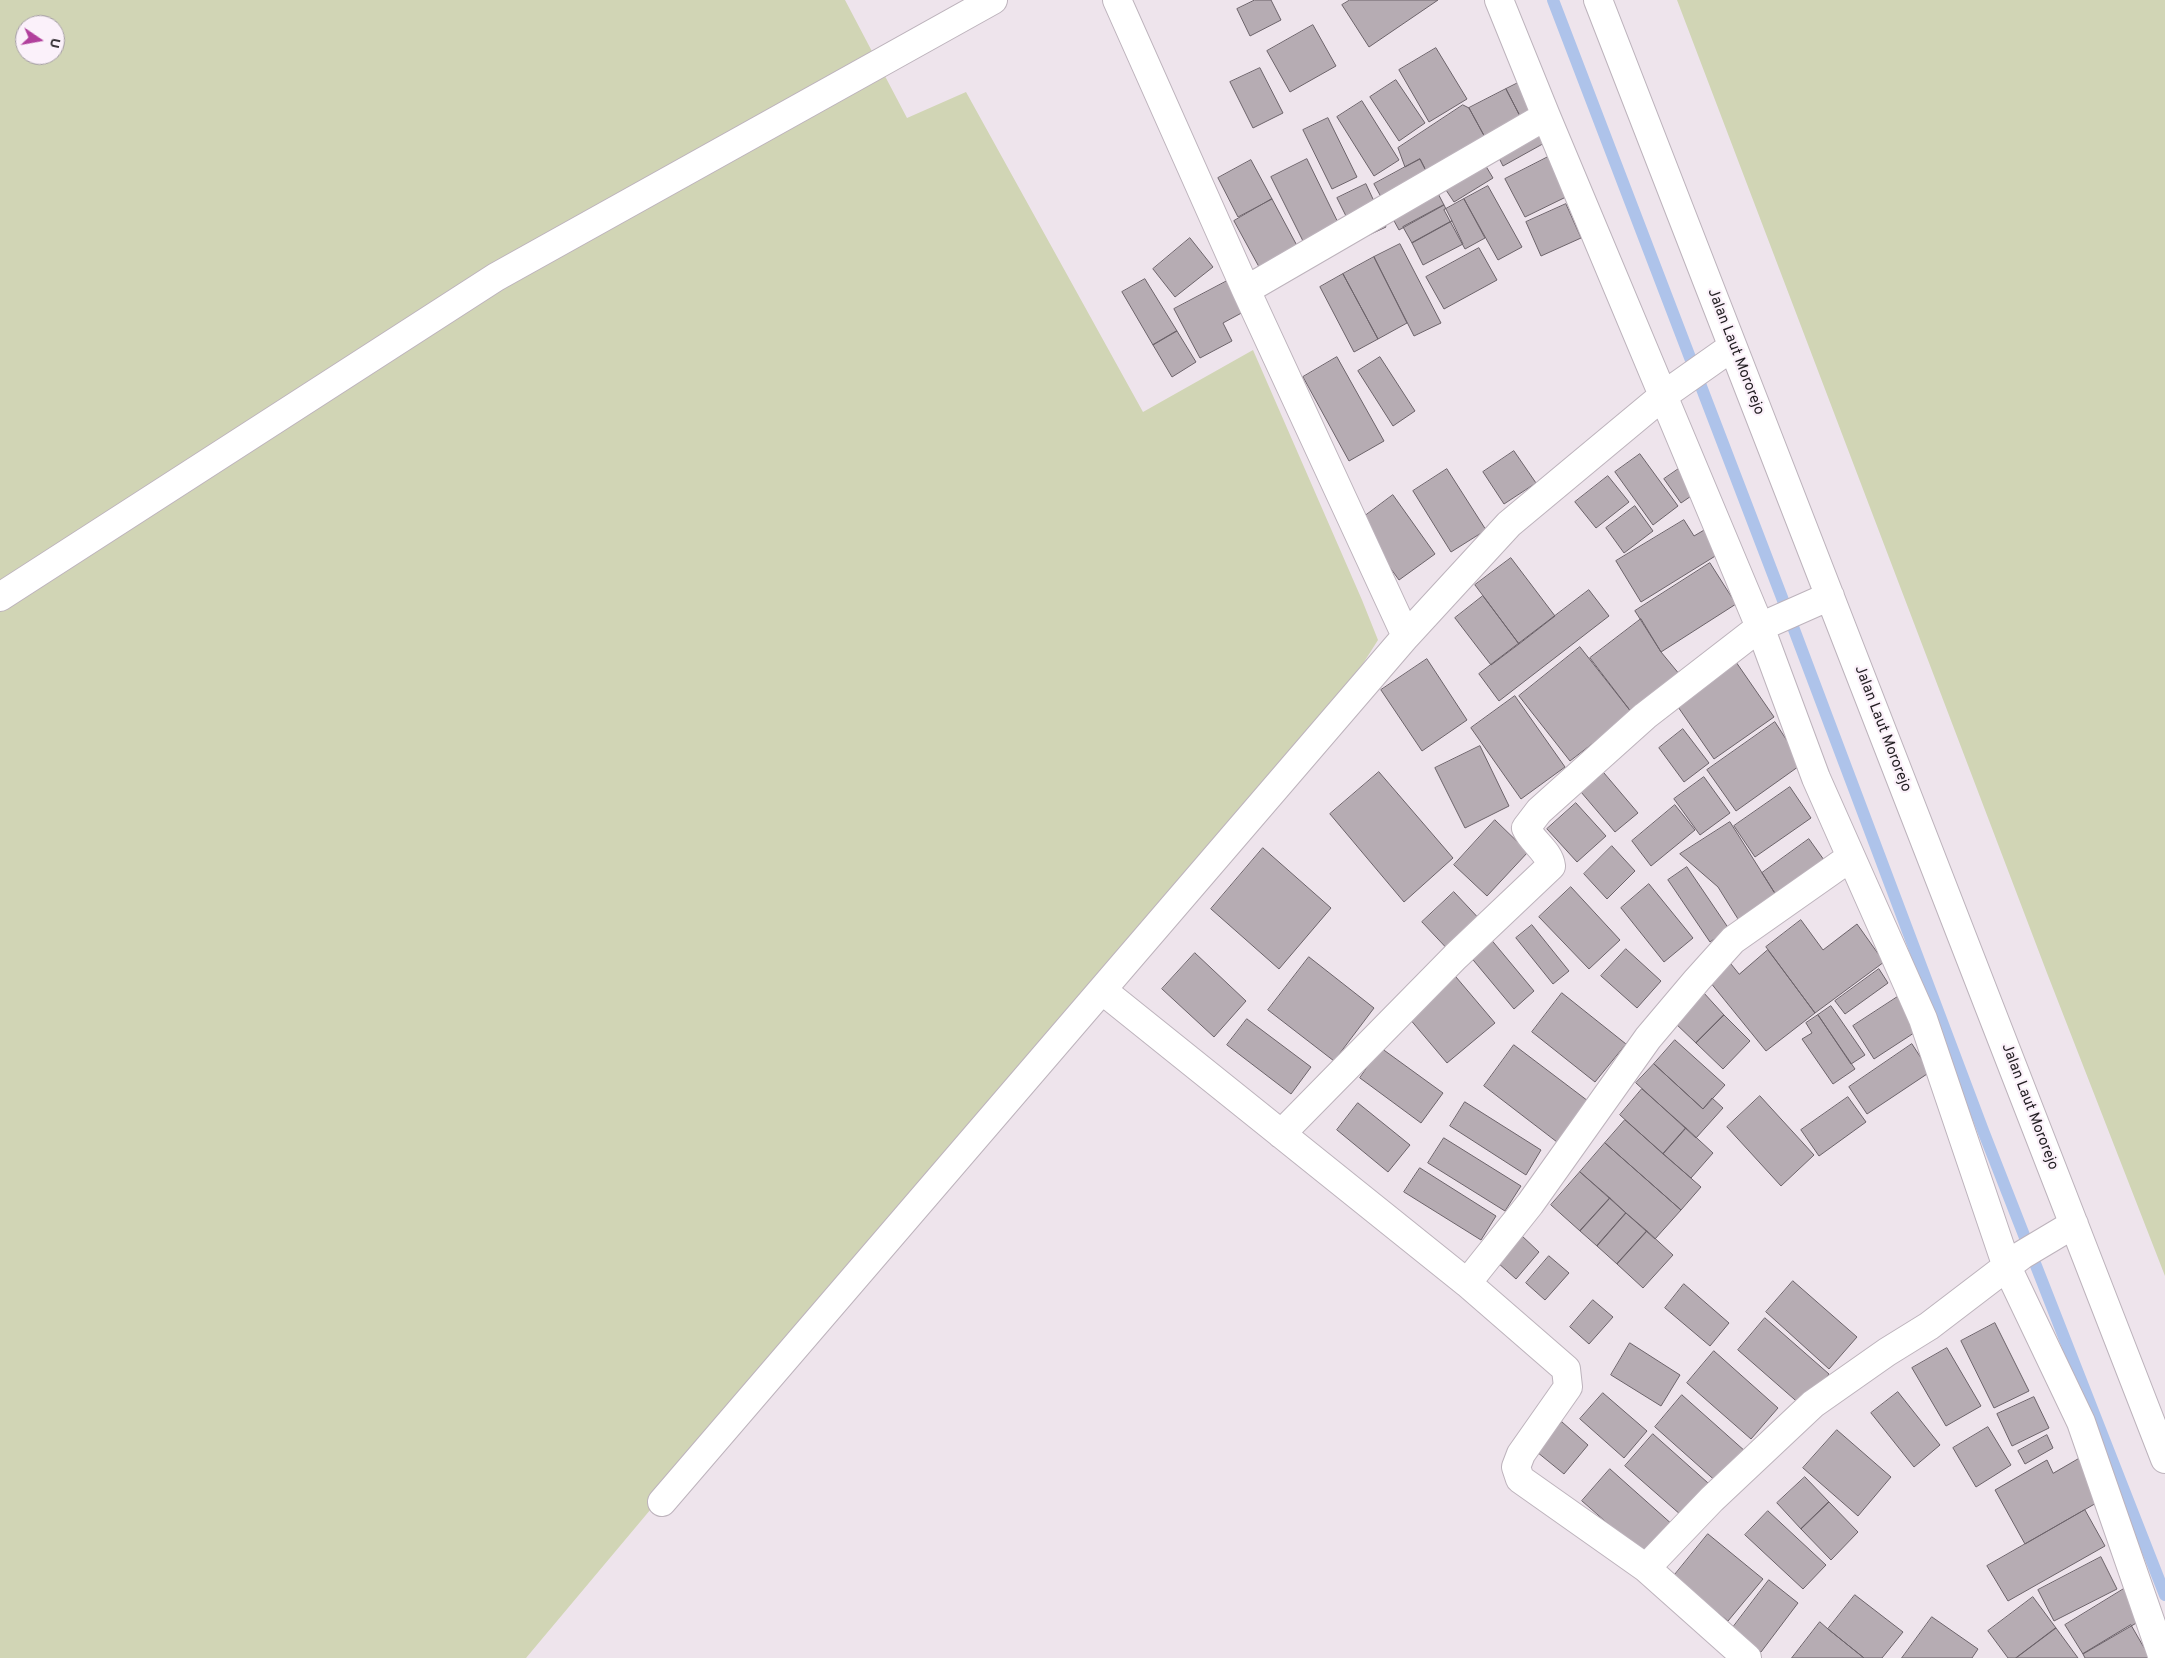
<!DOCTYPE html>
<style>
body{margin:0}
#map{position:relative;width:2165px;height:1658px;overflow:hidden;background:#eee4ec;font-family:Overpass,sans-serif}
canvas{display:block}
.north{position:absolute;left:15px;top:15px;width:50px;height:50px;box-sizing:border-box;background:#fbf1fa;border:1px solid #a49da4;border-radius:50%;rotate:102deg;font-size:14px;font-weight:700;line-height:20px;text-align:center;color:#221e22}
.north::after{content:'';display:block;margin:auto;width:18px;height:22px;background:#b1409c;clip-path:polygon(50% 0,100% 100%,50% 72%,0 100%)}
</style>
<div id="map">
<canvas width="2165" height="1658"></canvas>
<div class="north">U</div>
</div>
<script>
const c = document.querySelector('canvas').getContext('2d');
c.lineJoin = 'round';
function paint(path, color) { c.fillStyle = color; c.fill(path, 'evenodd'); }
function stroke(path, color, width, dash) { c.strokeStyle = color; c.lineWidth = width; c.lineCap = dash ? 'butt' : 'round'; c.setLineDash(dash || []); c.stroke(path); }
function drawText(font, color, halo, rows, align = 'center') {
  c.font = font + ' Overpass,sans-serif'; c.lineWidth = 4.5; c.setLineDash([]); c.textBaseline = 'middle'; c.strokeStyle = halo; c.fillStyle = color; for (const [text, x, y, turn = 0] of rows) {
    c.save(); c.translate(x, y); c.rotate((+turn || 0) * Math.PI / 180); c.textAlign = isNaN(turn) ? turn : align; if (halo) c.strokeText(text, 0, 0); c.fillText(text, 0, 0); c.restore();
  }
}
const green = new Path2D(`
 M0 0H845L907 118 966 92 1143 412 1253 350 1362 600 1378 640 1345 692 791 1342 526 1658H0ZM25 25H55V55H25Z
 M1677 0H2165V1276L2047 973Z`);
const stream = new Path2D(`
 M1553 0 1781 595 1984 1133 2165 1595`);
const building = new Path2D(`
 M1255 0H1271L1281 20 1250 36 1237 9Z
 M1350 0H1438L1369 47 1342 5Z
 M1313 25 1336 66 1290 92 1267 51Z
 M1436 48 1467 99 1429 122 1399 70Z
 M1260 68 1283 113 1253 128 1230 82Z
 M1396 80 1425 123 1399 141 1370 97Z
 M1522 81 1538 111 1522 120 1506 89Z
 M1506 89 1522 120 1487 141 1469 108Z
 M1362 101 1399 160 1374 176 1337 117Z
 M1463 105 1469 108 1487 141 1430 179 1420 159 1405 167 1398 148Z
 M1328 118 1357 177 1332 189 1303 130Z
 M1539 125 1548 141 1503 166 1495 150Z
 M1550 156 1568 196 1525 217 1505 179Z
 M1307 159 1347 241 1312 259 1271 177Z
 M1420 159 1444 205 1399 230 1374 184Z
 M1251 160 1272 199 1238 217 1218 178Z
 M1484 163 1493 178 1454 202 1444 187Z
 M1366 184 1386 227 1358 240 1337 198Z
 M1488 186 1522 247 1498 260 1464 199Z
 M1272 199 1302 255 1264 276 1234 221Z
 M1464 199 1485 238 1465 249 1444 210Z
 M1566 204 1581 238 1541 256 1526 222Z
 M1444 205 1452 221 1412 243 1403 227Z
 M1452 221 1463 244 1423 265 1412 243Z
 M1190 238 1213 267 1175 297 1153 269Z
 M1400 244 1441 323 1414 336 1374 257Z
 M1479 248 1497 280 1444 309 1426 277Z
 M1374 257 1407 323 1378 339 1343 274Z
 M1343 274 1378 339 1354 352 1320 287Z
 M1145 279 1177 331 1153 345 1122 292Z
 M1229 280 1247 310 1223 323 1232 341 1200 358 1174 309Z
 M1177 331 1196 362 1172 377 1153 345Z
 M1337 357 1384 441 1349 461 1303 377Z
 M1380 357 1415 411 1393 426 1358 371Z
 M1514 451 1536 483 1504 504 1483 472Z
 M1640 454 1678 506 1653 525 1615 472Z
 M1680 468 1697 492 1681 503 1664 479Z
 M1447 469 1486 530 1451 552 1413 491Z
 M1608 476 1629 502 1596 528 1575 502Z
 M1393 495 1435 554 1399 580 1357 522Z
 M1635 506 1653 531 1624 553 1606 528Z
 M1684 520 1694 536 1711 526 1725 550 1641 602 1616 561Z
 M1511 558 1555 616 1519 644 1475 585Z
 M1710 563 1736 604 1661 652 1635 611Z
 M1589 590 1609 616 1499 701 1479 674Z
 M1483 596 1519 644 1491 665 1455 618Z
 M1641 619 1661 652 1680 675 1632 713 1590 658Z
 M1580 647 1632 713 1570 761 1519 696Z
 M1427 659 1467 720 1422 751 1381 690Z
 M1736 662 1774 717 1714 759 1676 704Z
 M1515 696 1565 767 1521 799 1471 728Z
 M1775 722 1802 764 1736 811 1707 770Z
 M1683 729 1709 763 1684 782 1659 748Z
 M1480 746 1509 806 1465 828 1435 768Z
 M1379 772 1453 858 1404 902 1330 814Z
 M1604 773 1638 813 1615 832 1581 792Z
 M1704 777 1730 813 1700 835 1674 799Z
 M1790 787 1811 818 1755 857 1734 826Z
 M1576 803 1606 836 1577 862 1547 829Z
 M1675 805 1695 830 1651 866 1632 841Z
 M1495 820 1528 852 1487 896 1454 865Z
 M1730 822 1776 895 1743 927 1718 887 1680 854Z
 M1809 839 1824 860 1776 895 1762 873Z
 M1612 846 1635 871 1607 899 1584 874Z
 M1263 848 1331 908 1279 969 1211 909Z
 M1687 867 1729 929 1710 942 1668 880Z
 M1649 884 1693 938 1664 962 1621 908Z
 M1571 887 1620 940 1589 969 1539 917Z
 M1454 892 1485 925 1453 955 1422 922Z
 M1801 920 1823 950 1857 924 1884 962 1815 1013 1766 947Z
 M1532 925 1569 971 1553 984 1516 938Z
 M1489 937 1534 991 1514 1009 1469 955Z
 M1626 949 1661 981 1637 1008 1601 976Z
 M1768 950 1815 1013 1766 1051 1710 982 1731 964 1739 974Z
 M1195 953 1246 1001 1214 1037 1162 989Z
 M1309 957 1374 1008 1334 1061 1268 1010Z
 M1879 969 1888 983 1845 1014 1835 1001Z
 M1456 977 1495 1023 1447 1063 1409 1018Z
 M1703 992 1724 1015 1696 1043 1674 1022Z
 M1562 993 1626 1044 1595 1082 1532 1032Z
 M1899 996 1920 1029 1874 1059 1853 1026Z
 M1831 1006 1865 1055 1851 1064 1818 1015Z
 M1724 1015 1750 1041 1723 1069 1696 1043Z
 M1818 1015 1855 1069 1833 1084 1802 1039 1812 1033 1806 1023Z
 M1247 1019 1311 1067 1291 1094 1227 1045Z
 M1675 1040 1725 1085 1703 1109 1654 1064Z
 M1912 1044 1930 1072 1867 1114 1849 1087Z
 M1514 1045 1588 1101 1557 1142 1484 1086Z
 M1381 1048 1443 1093 1421 1123 1360 1078Z
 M1654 1064 1703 1109 1712 1098 1723 1108 1696 1138 1636 1083Z
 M1642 1089 1686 1128 1663 1154 1620 1115Z
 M1760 1096 1814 1155 1781 1186 1727 1127Z
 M1848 1097 1866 1122 1819 1156 1801 1130Z
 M1465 1102 1541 1150 1526 1175 1450 1126Z
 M1358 1103 1410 1145 1388 1172 1337 1130Z
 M1625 1120 1701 1187 1681 1210 1605 1143Z
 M1686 1128 1713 1153 1691 1178 1663 1154Z
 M1444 1138 1521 1186 1505 1211 1428 1163Z
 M1605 1143 1681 1210 1655 1239 1580 1172Z
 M1420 1168 1496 1216 1481 1240 1404 1192Z
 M1580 1172 1610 1198 1580 1231 1551 1205Z
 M1610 1198 1626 1213 1597 1246 1580 1231Z
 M1626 1213 1647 1231 1617 1264 1597 1246Z
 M1647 1231 1673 1255 1643 1288 1617 1264Z
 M1521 1235 1539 1252 1516 1279 1497 1262Z
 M1549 1256 1569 1273 1545 1300 1526 1283Z
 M1793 1281 1857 1337 1829 1369 1766 1312Z
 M1684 1284 1729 1323 1710 1346 1665 1308Z
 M1593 1300 1613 1317 1589 1344 1570 1327Z
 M1765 1318 1829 1374 1802 1406 1738 1350Z
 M1995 1323 2029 1391 1994 1408 1961 1341Z
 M1630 1343 1680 1375 1661 1406 1611 1375Z
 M1947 1348 1981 1406 1946 1426 1912 1368Z
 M1714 1351 1778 1408 1751 1439 1687 1383Z
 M1898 1392 1940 1445 1914 1467 1871 1413Z
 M1603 1393 1647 1431 1624 1458 1580 1419Z
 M1682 1395 1746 1452 1719 1484 1655 1427Z
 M2034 1397 2049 1428 2012 1446 1997 1414Z
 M1562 1422 1588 1445 1564 1474 1537 1452Z
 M1988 1427 2011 1465 1976 1487 1953 1448Z
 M1837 1430 1891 1477 1858 1516 1803 1468Z
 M1653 1434 1717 1491 1689 1522 1625 1466Z
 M2047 1435 2053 1448 2025 1464 2018 1451Z
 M2082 1457 2105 1498 2025 1544 1995 1490 2047 1460 2053 1473Z
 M1610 1469 1674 1526 1646 1557 1582 1501Z
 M1805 1477 1829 1502 1801 1529 1777 1503Z
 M1829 1502 1858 1532 1831 1560 1801 1529Z
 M2085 1510 2105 1546 2008 1601 1987 1566Z
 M1768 1511 1826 1565 1803 1589 1745 1535Z
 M1708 1534 1763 1579 1728 1621 1673 1577Z
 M2101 1557 2117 1589 2054 1621 2038 1590Z
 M1769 1580 1798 1603 1761 1652 1731 1630Z
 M2127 1587 2145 1618 2083 1654 2065 1625Z
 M1855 1595 1903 1632 1882 1658H1864L1828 1629Z
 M2033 1597 2056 1628 2016 1658H2008L1988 1631Z
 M1932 1617 1978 1649 1972 1658H1902Z
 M1820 1622 1828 1629 1864 1658H1792Z
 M2131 1625 2150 1658H2085L2083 1654Z
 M2056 1628 2078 1658H2016Z`);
const minor = new Path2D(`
 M1117 0 1246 290 1406 636
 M1499 0 1546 116 1760 627 1816 778 1923 1019 2007 1267 2081 1422 2163 1658
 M1598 0 2165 1459
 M1246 290 1546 116
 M0 597 496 277 993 0
 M1102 990 1467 1283 1566 1369 1568 1387 1521 1454 1516 1467 1520 1479 1646 1568 1747 1658
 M1281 1134 1456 956 1551 866C1549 851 1532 842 1526 828L1539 811 1645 716 1760 627 1830 596
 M1467 1283 1530 1204 1648 1038 1697 980 1733 940 1851 857
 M662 1502 1406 636 1509 524 1664 395 1732 347
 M1646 1568 1712 1499 1813 1404 1887 1352 1929 1326 2022 1255 2074 1224`);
const streetNames = [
 ["Jalan Laut Mororejo",1735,352,69],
 ["Jalan Laut Mororejo",1882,729,69],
 ["Jalan Laut Mororejo",2029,1107,69]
];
paint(green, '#d1d5b5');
stroke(stream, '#aec3ea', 12);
paint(building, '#b6acb3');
stroke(building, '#6c636a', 1);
stroke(minor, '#bdb3bc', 30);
stroke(minor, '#fff', 28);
drawText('15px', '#221e22', '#fbf1fa', streetNames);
</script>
